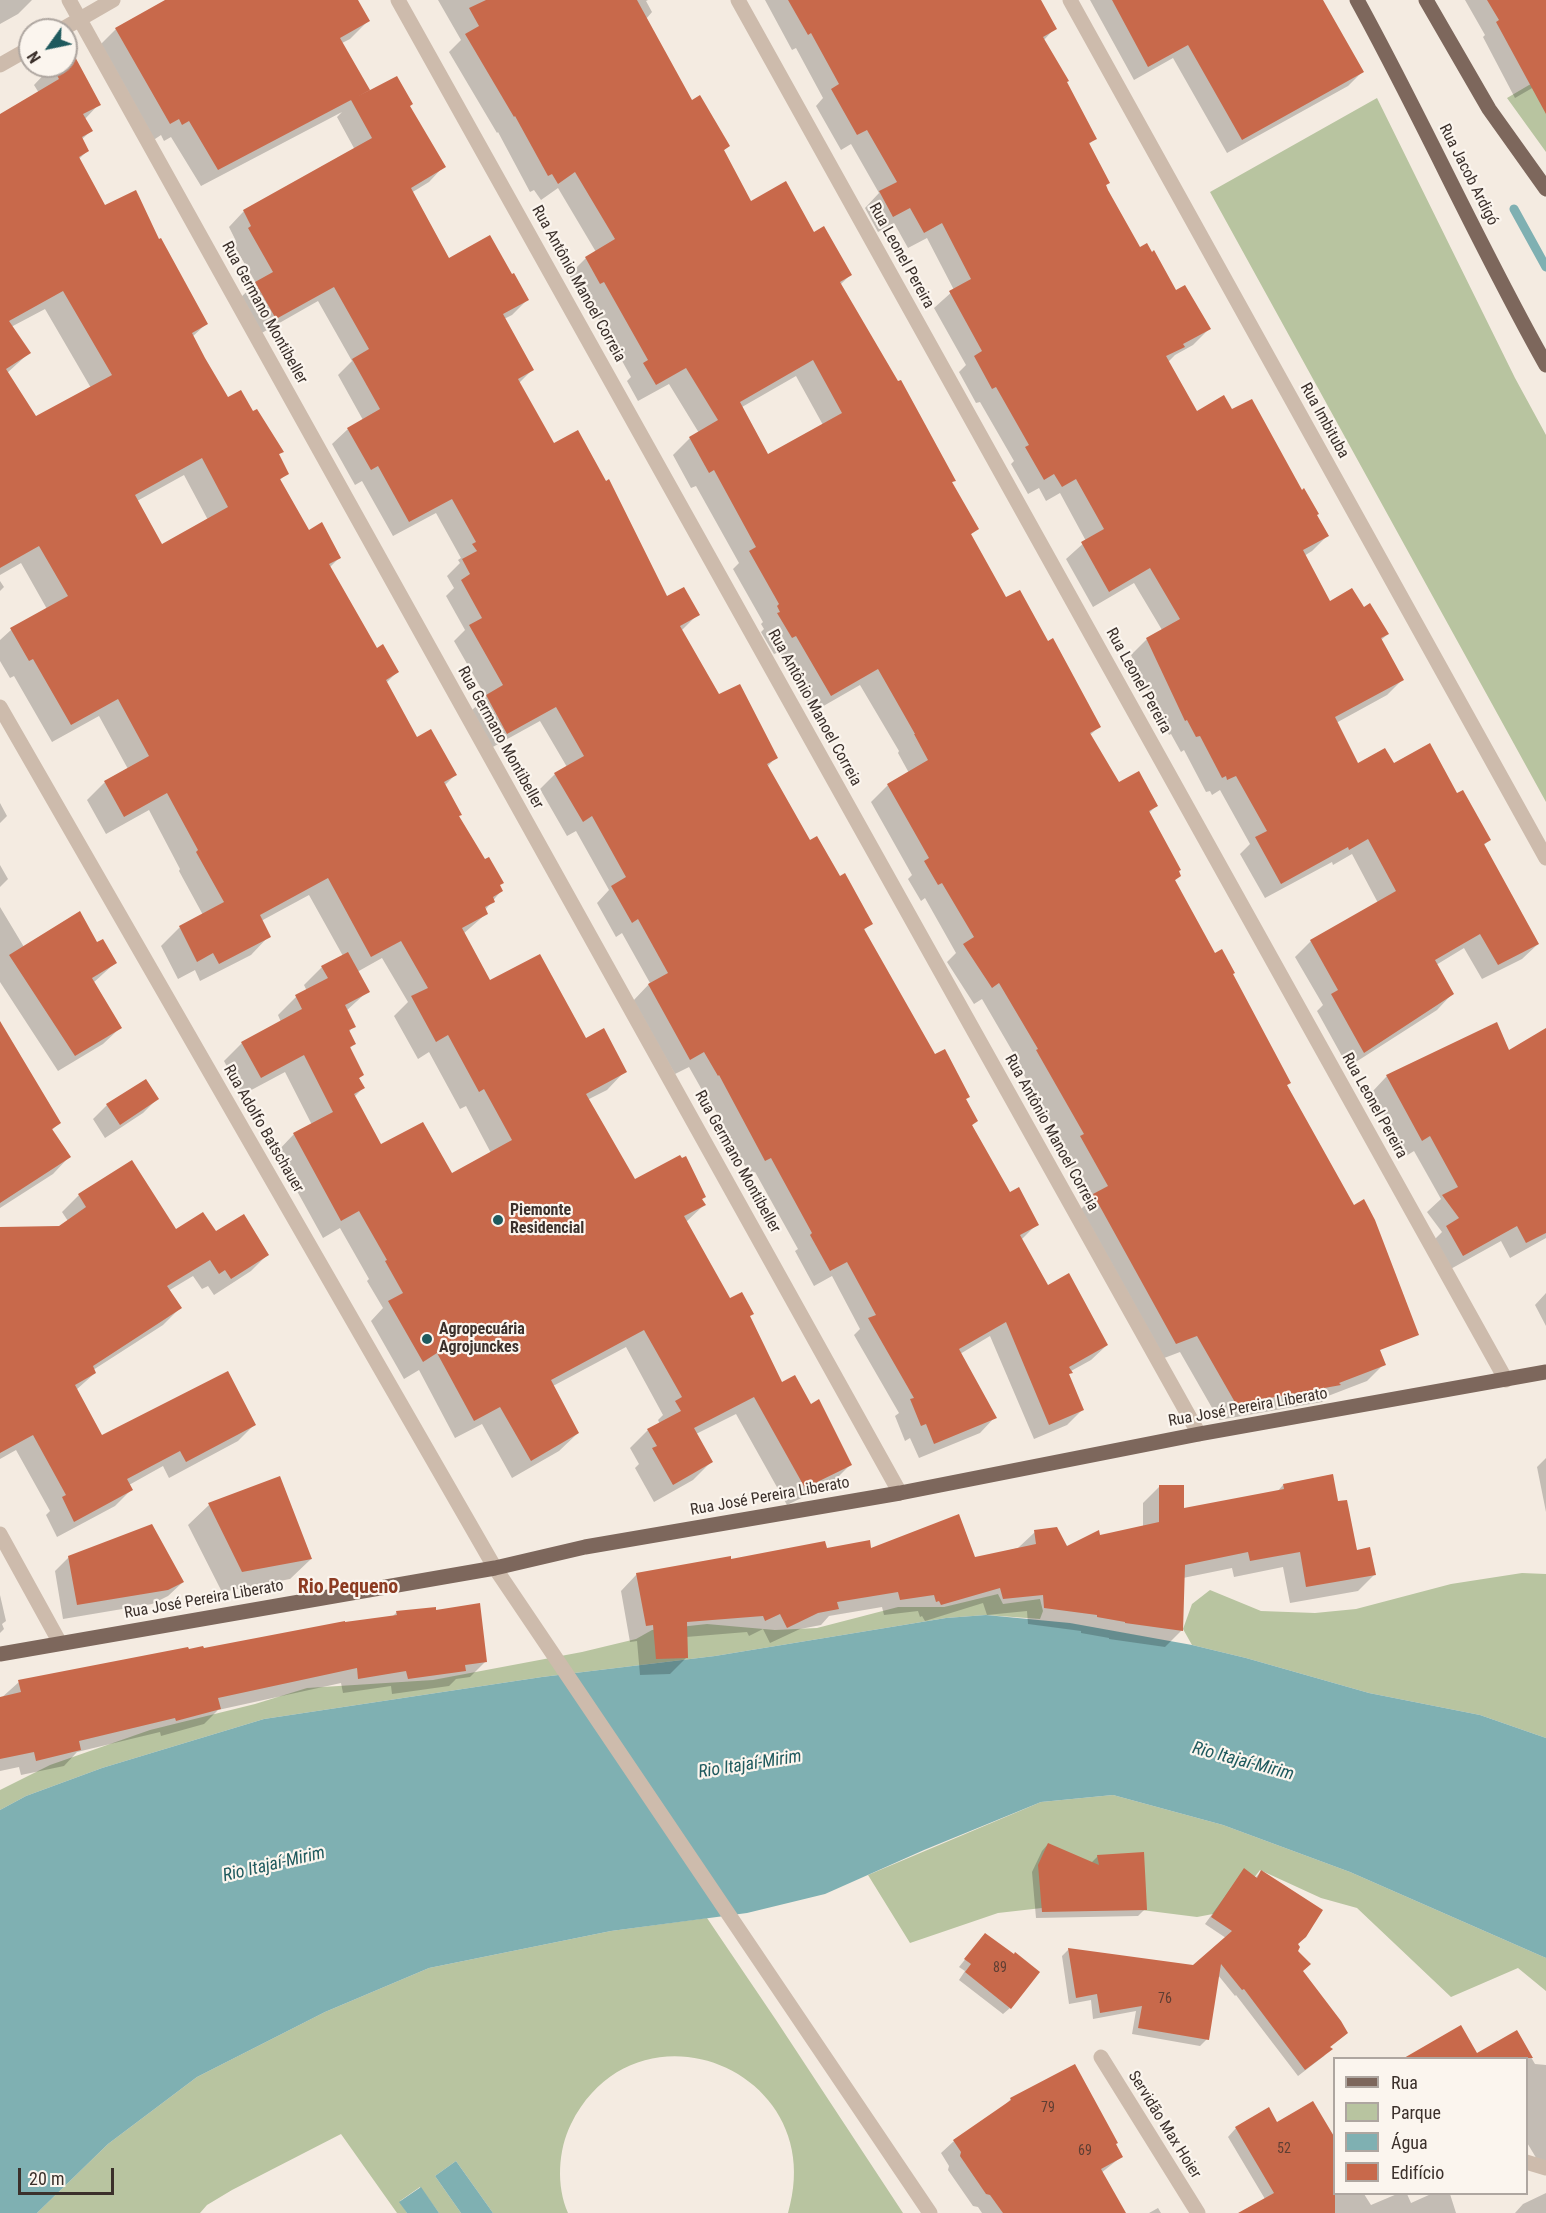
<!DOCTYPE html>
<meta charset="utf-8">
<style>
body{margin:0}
#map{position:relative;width:1546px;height:2213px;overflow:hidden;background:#f4ebe1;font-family:"Roboto Condensed",sans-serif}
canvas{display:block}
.legend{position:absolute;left:1333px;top:2057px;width:195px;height:138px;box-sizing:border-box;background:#fbf5ee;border:2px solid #aea6a0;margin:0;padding:8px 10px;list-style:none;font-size:18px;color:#3b302b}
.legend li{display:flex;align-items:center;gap:12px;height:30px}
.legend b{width:30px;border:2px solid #aea6a0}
.north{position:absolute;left:18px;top:18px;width:60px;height:60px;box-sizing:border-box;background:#fbf5ee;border:2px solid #aea6a0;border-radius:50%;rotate:237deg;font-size:16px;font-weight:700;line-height:24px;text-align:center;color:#3b302b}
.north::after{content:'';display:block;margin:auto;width:21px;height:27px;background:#1f5a5e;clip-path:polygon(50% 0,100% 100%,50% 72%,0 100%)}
.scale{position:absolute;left:18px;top:2168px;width:96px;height:27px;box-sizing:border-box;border:3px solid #3b302b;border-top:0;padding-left:8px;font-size:18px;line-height:21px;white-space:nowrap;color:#3b302b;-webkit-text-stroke:4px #fbf5ee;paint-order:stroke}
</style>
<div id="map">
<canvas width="1546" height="2213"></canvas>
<ul class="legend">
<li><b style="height:8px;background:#7d675c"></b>Rua</li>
<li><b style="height:16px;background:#b8c4a0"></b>Parque</li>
<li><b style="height:16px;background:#7fb0b2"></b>Água</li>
<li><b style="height:16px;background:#c8694b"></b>Edifício</li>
</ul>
<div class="north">N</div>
<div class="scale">20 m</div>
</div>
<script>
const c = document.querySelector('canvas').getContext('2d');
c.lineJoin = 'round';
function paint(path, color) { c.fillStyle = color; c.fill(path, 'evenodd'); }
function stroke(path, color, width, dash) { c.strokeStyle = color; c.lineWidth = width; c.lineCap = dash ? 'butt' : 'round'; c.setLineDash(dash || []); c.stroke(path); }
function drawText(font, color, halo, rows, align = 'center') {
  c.font = font + ' "Roboto Condensed",sans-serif'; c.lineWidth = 4.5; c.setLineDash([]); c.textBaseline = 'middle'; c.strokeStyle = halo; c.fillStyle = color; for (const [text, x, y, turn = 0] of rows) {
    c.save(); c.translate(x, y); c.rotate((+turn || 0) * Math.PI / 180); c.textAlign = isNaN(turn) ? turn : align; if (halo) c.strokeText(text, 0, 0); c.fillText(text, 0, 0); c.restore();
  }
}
const green = new Path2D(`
 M1546 75V152L1507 98Z
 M1377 98 1515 378 1546 435V802L1210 192Z
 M1522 1573 1546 1574V1738L1480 1715 1369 1693 1246 1658 1192 1645 1183 1629 1192 1604 1210 1590 1261 1611 1315 1613 1356 1609 1451 1584Z
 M998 1594 1003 1604 1040 1599 1043 1611 1040 1619 986 1615 946 1618 715 1656 542 1677 264 1719 102 1768 26 1796 0 1810V1790L50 1765 150 1730 255 1704 307 1688 433 1680 582 1652 636 1639 652 1630 707 1624 775 1630 817 1628 898 1607H944Z
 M1113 1795 1223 1825 1350 1872 1546 1958V1991L1518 1968 1451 1997 1357 1908 1321 1898 1260 1870 1229 1911 1197 1917 1086 1903 998 1913 910 1943 868 1875 1041 1802Z
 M707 1918 776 2020 903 2213H788C831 2070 637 1992 571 2124 558 2150 556 2186 568 2213H493L456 2161 435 2176 461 2213H439L420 2187 400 2201 407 2213H397L341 2134 232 2190 207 2205 200 2213H37L108 2144 197 2077 325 2012 429 1968 611 1931Z`);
const water = new Path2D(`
 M986 1615 1070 1623 1192 1645 1246 1658 1369 1693 1480 1715 1546 1738V1958L1350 1872 1223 1825 1113 1795 1041 1802 924 1850 825 1894 747 1913 611 1931 429 1968 325 2012 197 2077 108 2144 37 2213H0V1810L26 1796 102 1768 264 1719 542 1677 715 1656 946 1618Z
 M456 2161 493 2213H461L435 2176Z
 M421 2187 439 2213H407L399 2202Z`);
const shadow = new Path2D(`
 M0 0H32L18 14 0 24Z
 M301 0H356L368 21 350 39 342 43 368 89 361 96 408 106 444 166 429 182 411 193 449 260 527 300 512 315 504 319 532 370 519 383 553 445 667 598 698 614 681 631 718 696 776 757 767 767 810 842 839 878 871 923 863 931 935 1056 969 1096 965 1100 976 1121 971 1126 1009 1194 1037 1224 1021 1240 1047 1287 1107 1345 1091 1360 1071 1371 1068 1376 1082 1410 1067 1425 1034 1439 990 1336 960 1354 995 1417 980 1433 919 1458 910 1438 905 1441 895 1416 899 1413 854 1335 860 1329 832 1276 814 1286 795 1251 798 1249 755 1172 750 1175 704 1089 702 1090 689 1067 675 1074 633 1001 650 983 622 933 616 937 597 903 609 890 576 831 567 836 540 789 555 774 567 767 540 721 491 748 471 711 486 697 454 641 465 630 446 596 454 588 447 576 460 563 458 560 461 558 436 513 393 536 362 481 355 485 332 444 348 429 363 420 338 375 352 361 318 301 260 334 240 298 256 283 233 244 236 241 229 227 244 211 355 150 337 117 342 112 201 186 171 137 164 141 161 135 152 141 98 47 116 29 145 13Z
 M438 0H648L646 1 652 12 646 19 691 102 729 146 723 151 750 203 813 234 850 275 840 285 954 480 951 483 977 529 970 535 1005 599 1048 643 1099 727 1090 735 1118 784 1156 806 1148 814 1180 876 1174 881 1214 955 1231 975 1289 1083 1286 1086 1371 1335 1384 1364 1367 1381 1328 1396 1322 1402 1219 1420 1180 1352 1159 1360 1077 1213 1090 1200 1063 1154 1067 1151 1020 1068 1021 1066 982 999 974 1004 947 962 956 953 925 898 921 901 908 879 912 875 871 802 888 785 909 773 898 753 899 751 860 685 813 712 779 652 774 654 761 632 764 629 761 624 763 622 733 569 739 563 696 486 691 488 673 455 690 438 699 433 669 384 638 401 627 381 631 377 587 298 583 300 569 275 586 258 596 252 558 188 541 200 534 190 530 192 498 132 497 133 449 52 461 40ZM796 376 823 425 768 456 742 407Z
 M765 0H1040L1055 28 1043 41 1095 139 1088 145 1108 183 1105 186 1139 249 1209 329 1193 345 1175 355 1168 362 1196 413 1232 411 1316 515 1327 536 1312 551 1304 556 1330 603 1363 609 1388 634 1381 640 1402 680 1387 695 1336 723 1358 765H1393L1456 795 1489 840 1483 846 1538 944 1522 959 1482 979 1464 948 1436 965 1452 994 1437 1010 1348 1067 1317 1011 1323 1005 1295 957 1311 941 1378 903 1352 854 1333 865 1332 862 1265 898 1240 854 1250 844 1220 790 1212 795 1210 791 1206 792 1184 750 1181 752 1171 734 1169 735 1131 655 1147 639 1162 630 1134 583 1093 607 1066 559 1086 541 1060 493 1046 501 1039 488 1028 494 1011 464 1014 461 980 402 976 403 959 372 966 365 934 308 954 290 927 238 908 248 894 223 878 232 865 208 879 193 851 144 841 150 816 106 823 98 796 48 792 50Z
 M1090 0H1322L1362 72 1348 86 1227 153 1173 58 1134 80Z
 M1465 0H1546V80L1515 98 1483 37 1485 35Z
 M66 59 99 104 85 119 91 131 81 140 87 151 79 159 105 207 158 241 206 324 192 337 227 399 252 413 282 452 278 455 287 473 279 481 309 532 340 557 329 568 377 650 397 672 386 683 416 739 455 775 444 786 458 817 501 891 485 910 487 913 463 934 490 982 585 1040 625 1071 607 1090 587 1100 634 1181 704 1197 701 1200 704 1205 686 1222 729 1300 749 1317 781 1384 811 1406 850 1465 832 1483 787 1505 736 1414 696 1434 711 1462 693 1480 654 1502 635 1468 639 1464 630 1448 648 1430 660 1424 658 1420 663 1415 626 1347 553 1386 578 1433 559 1451 512 1478 482 1424 455 1438 419 1370 404 1379 371 1321 383 1308 367 1281 369 1279 340 1228 323 1238 276 1153 294 1134 312 1125 285 1072 242 1095 224 1061 242 1043 281 1022 278 1015 296 997 307 991 304 985 322 967 343 956 309 895 261 921 269 936 251 955 200 981 195 970 178 979 161 946 179 928 203 915 179 871 180 869 149 810 106 834 87 800 105 782 128 769 99 716 52 742 14 676 10 678 0 661V640L11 630 47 609 21 563 0 575V116L39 93 34 85 52 66H66ZM45 309 91 388 35 418 7 373 29 353 11 327ZM184 475 208 520 162 546 137 501ZM382 958 408 1002 394 1016 418 1059 429 1052 460 1109 466 1106 491 1153 452 1175 380 1146 354 1097 363 1088 358 1079 363 1075 349 1049 354 1044 348 1033 354 1026 346 1011 368 991 357 972Z
 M0 581 4 587 0 591Z
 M0 803 7 816 0 823Z
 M0 865 8 879 0 887Z
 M0 907 24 947 97 944 115 963 93 983 120 1028 103 1044 58 1071 0 982Z
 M0 1024 59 1123 51 1131 69 1157 53 1174 0 1208Z
 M1546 1030V1238L1510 1258 1501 1241 1447 1271 1431 1243 1442 1232 1427 1212 1441 1199 1414 1151 1406 1156 1372 1092 1387 1076 1508 1053Z
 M157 1099 143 1113 105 1138 93 1119 107 1105Z
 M131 1162 176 1231 215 1233 267 1255 251 1271 214 1295 208 1286 202 1289 193 1276 168 1291 180 1308 163 1325 93 1370 95 1373 76 1390 101 1437 254 1425 238 1441 169 1478 163 1466 129 1485 131 1490 115 1506 57 1537 46 1515 50 1511 16 1450 0 1459V1229L59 1228 68 1221 62 1212 79 1195Z
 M1546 1293V1326L1535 1305Z
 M1546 1458V1512L1537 1467Z
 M280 1478 311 1559 290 1579 222 1592 188 1525 209 1505Z
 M1283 1485 1337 1503 1356 1551 1374 1575 1358 1591 1290 1603 1283 1567 1234 1577 1232 1568 1183 1578 1182 1630 1165 1647 1109 1639V1638L1081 1633V1631L1028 1624 1027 1611 987 1615 983 1603 925 1621 922 1616 920 1617 918 1611 884 1615 882 1607 829 1616 821 1625 800 1629 770 1643 763 1629 749 1636 747 1632 686 1637 687 1657 670 1674 640 1675 637 1641 630 1642 621 1591 637 1574 825 1549 870 1550 974 1559 1018 1548 1035 1532 1066 1548 1098 1537 1143 1527V1503L1160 1486 1183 1510 1277 1492Z
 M69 1557 183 1582 168 1596 152 1604 63 1619 55 1571Z
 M0 1595 6 1621 2 1624 4 1629 0 1633Z
 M397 1612 486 1661 470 1677 456 1679 449 1686 392 1694 391 1686 343 1693 341 1683 218 1710 204 1724 161 1736 160 1732 77 1752 64 1766 21 1775 19 1767 0 1771V1699L19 1682 392 1617Z
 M1048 1844 1091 1863 1098 1856 1145 1909 1138 1916 1036 1918 1032 1872 1042 1851Z
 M1244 1870 1255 1878 1261 1872 1297 1944 1296 1951 1302 1972 1346 2033 1329 2047 1324 2056 1298 2076 1236 1995 1235 1996 1218 1975 1207 2039 1200 2046 1132 2034 1136 2011 1093 2019 1091 2000 1069 2004 1062 1956 1069 1949 1194 1966 1226 1938 1205 1924Z
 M979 1942 1010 2008 1003 2014 959 1980 965 1971 959 1967Z
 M1516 2032 1535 2064 1546 2065V2170L1541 2166 1526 2141V2058H1410L1414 2054 1477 2055Z
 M1011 2099 1114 2144 1121 2157 1101 2173 1124 2213H982L978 2207 973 2206 948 2170 949 2166 941 2153 954 2141 1002 2108Z
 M1269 2109 1277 2124 1334 2194H1364L1371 2205 1397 2194H1407L1411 2203 1431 2194H1450L1456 2213H1241L1265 2199 1228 2137 1236 2128Z
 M1546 2193V2213H1515L1523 2204Z
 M1158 2208 1161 2213H1149Z`);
const stream = new Path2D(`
 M1514 209 1546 267`);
const building = new Path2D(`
 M165 0H358L370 21 340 38 370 90 218 170 189 121 182 125 179 119 170 124 115 28Z
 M486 0H637L692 100 700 95 730 146 724 150 751 201 786 181 814 232 824 226 852 275 840 282 898 381 901 380 956 481 952 482 979 529 971 534 1006 597 1020 590 1048 641 1053 638 1101 727 1090 733 1119 782 1139 771 1158 806 1149 811 1181 870 1179 871 1181 876 1175 880 1215 953 1222 949 1235 973 1233 974 1291 1083 1287 1085 1354 1205 1364 1199 1375 1220 1419 1335 1380 1350 1386 1365 1339 1383 1341 1385 1236 1404 1197 1336 1176 1344 1093 1194 1108 1186 1080 1136 1084 1134 1036 1050 1038 1049 999 983 992 988 963 944 974 937 942 883 938 885 924 861 929 858 887 784 928 760 914 734H915L878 669 831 696 796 636 792 638 777 613 780 612 777 606 779 604 749 551 756 547 714 470 709 473 689 437 718 420 686 368 656 385 643 363 648 360 604 282 600 284 585 257 615 239 575 172 558 184 552 174 548 176 515 116 514 117 465 34 479 26 469 8ZM813 360 842 413 768 454 740 402Z
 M788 0H1041L1057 29 1043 37 1069 81 1067 82 1097 139 1089 143 1110 183 1106 185 1108 190 1140 247 1147 243 1152 252 1154 250 1176 290 1185 285 1211 329 1183 344 1185 347 1166 356 1197 411 1224 395 1232 409 1252 399 1302 490 1304 488 1319 514 1317 515 1329 536 1303 550 1330 601 1352 588 1364 607 1370 603 1389 634 1381 638 1404 680 1335 717 1358 763 1385 748 1394 763 1430 743 1457 793 1463 790 1491 840 1484 844 1539 944 1498 965 1480 934 1435 960 1454 994 1364 1053 1331 994 1338 990 1310 940 1396 891 1368 839 1349 850 1348 847 1281 884 1255 837 1267 831 1236 776 1227 780 1226 776 1222 778 1200 736 1196 737 1187 720 1185 721 1146 638 1180 619 1150 568 1109 592 1081 542 1104 529 1076 479 1062 487 1054 474 1044 480 1025 447 1029 445 996 387 992 389 974 356 982 351 949 291 971 279 942 223 924 233 910 208 893 217 879 191 897 182 867 130 857 135 831 89 839 84 811 33 808 35Z
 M1112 0H1323L1364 72 1242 140 1188 45 1148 67Z
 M1487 0H1546V114L1496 22 1499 20Z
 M73 53 101 105 83 114 93 131 82 137 89 151 79 157 105 205 136 190 159 239 161 238 208 324 192 333 205 358 228 397 241 390 253 411 257 409 284 452 279 454 289 474 280 479 309 530 322 522 341 558 329 564 377 648 383 644 399 672 386 680 417 737 431 729 457 775 444 782 462 815 459 816 485 859 489 857 504 883 500 885 503 891 493 897 495 902 485 907 488 914 462 928 490 980 540 954 586 1038 604 1028 627 1072 586 1094 635 1179 680 1155 682 1158 686 1156 706 1197 702 1199 706 1205 684 1216 730 1298 742 1292 754 1314 750 1316 782 1382 795 1375 811 1404 819 1399 852 1465 805 1488 754 1397 694 1428 713 1462 673 1485 652 1448 657 1446 647 1429 681 1411 675 1401 682 1397 644 1330 551 1380 579 1433 531 1461 500 1407 474 1421 437 1353 423 1362 388 1301 403 1293 385 1261 387 1260 359 1211 341 1221 293 1133 333 1112 304 1055 261 1078 241 1042 302 1009 295 995 328 978 321 966 348 952 370 992 345 1005 356 1027 349 1030 356 1044 350 1047 364 1075 359 1078 365 1088 354 1094 381 1144 423 1122 452 1173 512 1140 484 1089 479 1092 448 1035 436 1042 411 996 428 988 401 941 371 957 328 878 260 915 271 937 219 964 213 953 197 962 179 926 224 902 196 852 198 850 167 793 124 817 104 781 149 756 118 699 71 725 33 659 29 661 10 628 68 596 39 546 0 568V114L59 79 52 66H66V57ZM63 291 112 375 36 416 6 369 31 353 9 321ZM202 458 228 507 162 544 135 495Z
 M397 76 413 104 410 106 446 167 411 188 449 258 490 235 512 274 514 273 529 300 503 314 534 370 518 379 554 443 578 430 606 481 609 479 667 596 684 587 700 615 680 626 719 694 740 684 778 758 767 764 810 840 817 836 840 876 845 873 873 924 864 929 935 1054 945 1049 970 1097 966 1099 978 1121 972 1125 1010 1192 1019 1187 1039 1225 1020 1235 1048 1285 1069 1273 1108 1345 1069 1367 1073 1373 1069 1374 1084 1410 1049 1425 1006 1322 959 1349 997 1418 934 1444 926 1424 921 1426 910 1399 914 1398 868 1318 876 1315 847 1262 830 1271 810 1235 812 1233 771 1158 765 1161 719 1075 718 1076 704 1052 690 1060 648 984 668 973 638 919 632 923 611 886 626 877 592 816 583 822 554 773 584 756 556 707 507 734 486 695 503 685 469 625 482 618 461 580 470 574 462 559 477 551 472 544 476 542 452 499 409 522 378 466 371 470 347 428 380 409 352 359 369 349 334 287 276 319 255 282 273 272 248 228 251 226 243 210 372 138 351 100Z
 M80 911 97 942 103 939 117 963 92 978 122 1028 75 1056 9 955Z
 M0 1021 61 1123 52 1129 71 1157 0 1203Z
 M1497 1022 1509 1050 1546 1028V1233L1526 1243 1517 1226 1463 1256 1446 1226 1459 1218 1442 1195 1458 1187 1430 1136 1422 1141 1386 1075Z
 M146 1079 159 1099 120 1125 106 1104Z
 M132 1160 176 1229 203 1212 216 1231 244 1214 269 1255 231 1279 225 1270 219 1274 210 1260 167 1286 182 1308 93 1366 96 1373 75 1385 102 1435 228 1371 256 1425 186 1462 180 1451 127 1479 133 1490 74 1522 62 1497 66 1495 33 1435 0 1453V1227L59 1226 86 1207 78 1194Z
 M1333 1474 1338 1501 1347 1500 1357 1550 1370 1547 1376 1575 1306 1587 1300 1552 1250 1561 1248 1552 1185 1565 1183 1631 1125 1623V1622L1097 1617V1615L1044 1608 1043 1595 1003 1599 1000 1588 941 1605 939 1601 936 1602 934 1595 900 1600 898 1592 837 1602 839 1609 818 1613 787 1628 780 1614 765 1621 763 1616 687 1622 688 1658 656 1659 653 1625 646 1626 636 1573 731 1556V1559L825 1541 827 1548 870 1540 871 1548 959 1514 975 1557 1036 1544 1034 1530 1057 1527 1067 1546 1099 1530 1100 1535 1159 1522V1485H1184V1508L1284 1489 1283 1484Z
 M280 1476 312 1559 242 1572 208 1503Z
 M152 1524 184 1582 168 1590 77 1605 68 1556Z
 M480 1603 487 1662 465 1665 466 1671 408 1679 406 1671 358 1679 357 1668 218 1698 221 1709 176 1721 175 1718 79 1741 81 1750 36 1761 34 1752 0 1759V1697L21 1692 18 1680 188 1647 189 1649 203 1646 204 1648 345 1621V1622L397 1615 396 1611 436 1607V1610Z
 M1048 1843 1099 1865 1097 1855 1144 1852 1147 1910 1042 1912 1038 1865Z
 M1244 1868 1257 1878 1261 1870 1323 1910 1306 1937 1298 1944 1300 1947 1298 1951 1311 1964 1303 1971 1341 2021 1348 2033 1330 2047 1333 2049 1305 2070 1244 1989 1242 1990 1221 1964 1209 2040 1138 2028 1142 2006 1100 2013 1097 1994 1076 1998 1068 1948 1193 1965 1232 1931 1211 1917Z
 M985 1933 1014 1954 1015 1952 1040 1972 1011 2009 965 1972 971 1964 964 1959Z
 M1461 2025 1477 2053 1517 2030 1533 2058H1404Z
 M1075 2064 1118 2143 1116 2144 1123 2157 1101 2169 1126 2213H1003L990 2195 986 2194 960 2156 961 2152 953 2140 1011 2100 1010 2098Z
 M1313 2101 1335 2138V2213H1238L1274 2193 1235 2127 1269 2107 1277 2122Z`);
const minor = new Path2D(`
 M69 0 900 1493
 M398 0 1199 1434
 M738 0 1506 1380
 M1070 0 1546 858
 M61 30 113 0
 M0 65 30 48
 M0 707 495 1568 930 2213
 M0 1534 60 1643
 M1101 2057 1198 2213
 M1526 2162 1546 2168`);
const major = new Path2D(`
 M1357 0C1423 120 1479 246 1546 365
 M1426 0 1489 109 1546 189
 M0 1654 495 1568 585 1547 900 1493 1199 1434 1546 1372`);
const markers = [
 [498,1220,6,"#1f5a5e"],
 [427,1339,6,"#1f5a5e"]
];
const numberNames = [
 ["89",1000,1968],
 ["76",1165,1999],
 ["79",1048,2108],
 ["52",1284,2149],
 ["69",1085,2151]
];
const streetNames = [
 ["Rua Jacob Ardigó",1468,175,63],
 ["Rua Leonel Pereira",901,256,61],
 ["Rua Antônio Manoel Correia",578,284,61],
 ["Rua Germano Montibeller",264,313,61],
 ["Rua Imbituba",1324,421,61],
 ["Rua Leonel Pereira",1138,681,61],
 ["Rua Antônio Manoel Correia",814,708,61],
 ["Rua Germano Montibeller",500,738,61],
 ["Rua Leonel Pereira",1374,1106,61],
 ["Rua Adolfo Batschauer",263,1129,60],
 ["Rua Antônio Manoel Correia",1051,1133,61],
 ["Rua Germano Montibeller",737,1162,61],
 ["Rua José Pereira Liberato",1248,1408,-10],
 ["Rua José Pereira Liberato",770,1497,-10],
 ["Rua José Pereira Liberato",204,1600,-10],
 ["Servidão Max Hoier",1164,2125,58]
];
const poiNames = [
 ["Piemonte",510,1211],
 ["Residencial",510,1229],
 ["Agropecuária",439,1330],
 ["Agrojunckes",439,1348]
];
const waterNames = [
 ["Rio Itajaí-Mirim",1243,1762,15],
 ["Rio Itajaí-Mirim",750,1765,-9],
 ["Rio Itajaí-Mirim",274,1865,-13]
];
const quarterNames = [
 ["Rio Pequeno",348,1588]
];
paint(green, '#b8c4a0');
paint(water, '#7fb0b2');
paint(shadow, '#0003');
stroke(stream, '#7fb0b2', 9);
paint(building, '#c8694b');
stroke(minor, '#cdbbac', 15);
stroke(major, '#7d675c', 15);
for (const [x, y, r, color] of markers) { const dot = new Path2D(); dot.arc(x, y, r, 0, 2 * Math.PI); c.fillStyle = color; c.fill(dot); stroke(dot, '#fbf5ee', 2); }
drawText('14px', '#5e3e33', null, numberNames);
drawText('16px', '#3b302b', '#fbf5ee', streetNames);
drawText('bold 16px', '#3b302b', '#fbf5ee', poiNames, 'left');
drawText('italic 18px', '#1f5a5e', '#fbf5ee', waterNames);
drawText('bold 20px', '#8c3b22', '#fbf5ee', quarterNames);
</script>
